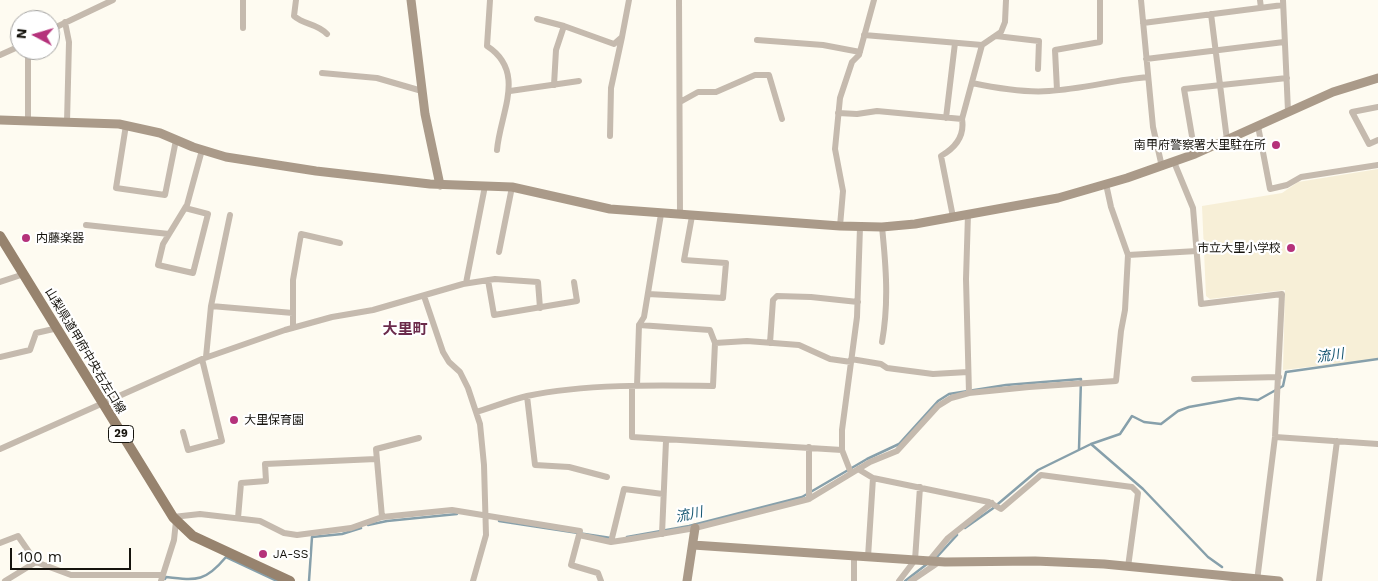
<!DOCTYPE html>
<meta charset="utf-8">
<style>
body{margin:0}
#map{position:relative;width:1378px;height:581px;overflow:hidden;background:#fefbf1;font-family:"Work Sans",sans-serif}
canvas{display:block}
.north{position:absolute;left:10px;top:10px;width:50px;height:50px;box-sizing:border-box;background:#fff;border:1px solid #a2a19f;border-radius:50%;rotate:276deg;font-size:14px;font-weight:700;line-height:20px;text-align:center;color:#16140e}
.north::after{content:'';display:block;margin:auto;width:18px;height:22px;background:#b5327b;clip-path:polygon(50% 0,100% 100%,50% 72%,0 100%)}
.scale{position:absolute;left:10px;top:548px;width:121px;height:22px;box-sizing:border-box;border:2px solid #16140e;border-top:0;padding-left:6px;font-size:15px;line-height:18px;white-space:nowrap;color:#16140e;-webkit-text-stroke:4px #fff;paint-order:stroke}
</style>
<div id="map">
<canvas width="1378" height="581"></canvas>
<div class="north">N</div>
<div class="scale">100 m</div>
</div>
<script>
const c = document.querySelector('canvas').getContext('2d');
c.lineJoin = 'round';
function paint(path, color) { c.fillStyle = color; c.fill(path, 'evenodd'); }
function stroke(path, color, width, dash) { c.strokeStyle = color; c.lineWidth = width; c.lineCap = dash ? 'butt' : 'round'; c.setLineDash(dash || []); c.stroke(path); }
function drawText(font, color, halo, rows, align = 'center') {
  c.font = font + ' "Work Sans","Noto Sans JP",sans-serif'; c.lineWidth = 4.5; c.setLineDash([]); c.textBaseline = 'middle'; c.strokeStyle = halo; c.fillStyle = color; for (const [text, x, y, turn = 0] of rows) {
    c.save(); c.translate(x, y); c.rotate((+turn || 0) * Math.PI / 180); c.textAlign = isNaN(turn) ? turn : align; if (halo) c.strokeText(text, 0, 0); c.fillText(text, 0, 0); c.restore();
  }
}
const built = new Path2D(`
 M1378 169V359L1283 370 1285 290 1210 299 1206 296 1202 206 1282 193 1298 182Z`);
const stream = new Path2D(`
 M1091 444 1120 434 1132 416 1144 422 1161 424 1178 411 1189 407 1239 398 1258 400 1283 386 1286 372 1378 359
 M499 521 611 538
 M368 525 387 521 457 514
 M965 528 992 509 1038 470 1091 444 1143 489 1208 557 1222 567
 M627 537 689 526 802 497 867 459 899 444 938 401 949 394 1006 385 1081 379 1079 449
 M936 558 957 535
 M165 579 166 577C198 581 206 581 226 557L277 581
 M309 581 312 537 342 534 361 528
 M905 581 927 564`);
const street = new Path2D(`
 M296 0 294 16C304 25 317 23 327 34
 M490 0 487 46C527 72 500 113 497 150
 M679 0 680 215
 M1141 0 1153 127 1162 167
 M1260 0 1261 8
 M1283 0 1288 111
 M1211 14 1227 140
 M537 19 564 26 614 44 622 37 629 0
 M65 22 69 42 67 122
 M1143 23 1283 5
 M243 28V0
 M50 30 113 0
 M864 35 982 45 1001 32 1005 22 1006 0
 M996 36 1039 41 1038 69
 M757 40 823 45 860 52
 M28 50V120
 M0 55 20 46
 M1146 59 1284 42
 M322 73 377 78 422 91
 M972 83C996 88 1024 93 1049 91 1082 89 1114 80 1148 77
 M554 85 556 50 564 26
 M1057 90 1055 50 1100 42V0
 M510 91 579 81
 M680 102 698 92H716L755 75H769L782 119
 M1378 107 1352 112 1369 144 1378 140
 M838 113 857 114 877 111 962 119
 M946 118 955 43
 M126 125 116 188 165 195 176 140
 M1258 126 1270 189 1287 185 1301 177 1378 165
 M610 136 611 88 622 37
 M1195 154 1184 89 1287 78
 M1174 162 1193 208 1201 304 1282 294 1275 437 1257 581
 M185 208 208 214 193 273 158 265 163 244 185 208 187 205 202 150
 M968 214 966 279 969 393
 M953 217 941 156C955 148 965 137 962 119L982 45
 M86 225 169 234
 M840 226 843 191 835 149 840 98 852 62 859 55 874 0
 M882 227C886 266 889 303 882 342
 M499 252 512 187
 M1128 255 1197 251
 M488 280 494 315 577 301 574 282
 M0 282 24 274
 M466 283 485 186
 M648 294 723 298 726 263 684 260 692 216
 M424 296 443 352 449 362 460 372 468 388 480 424 484 465 486 535 473 581
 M211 306 293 313
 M293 328V280L301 234 340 243
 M715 343 747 341 799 345 830 359 851 362
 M770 343 773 300 777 296 811 297 858 302
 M0 357 30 350 36 333 58 328
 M206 357 211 306 230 215
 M851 359 881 364 887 368 933 374 968 372
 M1194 379 1279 377
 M637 386 639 325 644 317 661 214
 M632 387V437L842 450
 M527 396 535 465 569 467 607 477
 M476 412C493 407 510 400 527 396 583 384 656 385 713 386L715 343 710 330 639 325
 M183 432 188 450 222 441 202 359
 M1275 437 1378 444
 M809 447V499
 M0 449 202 359 285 330 332 317 373 310 463 284 495 279 538 282 540 308
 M858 469 873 478 989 502 1001 509 1041 475 1132 487 1138 493 1128 567
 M851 473 842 450V430L857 317 860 227
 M173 517 200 514 260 521 284 533 297 535 351 528 382 517 452 510 580 531 571 565 598 573 601 581
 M382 517 376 449 419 438
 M238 518 241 483 266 481 265 464 376 459
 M662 534 666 441
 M579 535 611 542 631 539 695 528 809 499 870 462 897 451 938 406 951 398 969 393 1029 387 1116 381 1121 331 1125 310 1128 255 1111 207 1106 184
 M611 542 624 489 663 494
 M0 543 18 536 36 562
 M868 557 873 478
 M929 561 948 538 992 503
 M5 581 36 562 71 575H163
 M161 581 174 540 176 521
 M854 581V556
 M899 581 915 560 920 487
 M911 581 939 562
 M1319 581 1337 441`);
const secondary = new Path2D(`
 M411 0 425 114 440 185
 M0 120 119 124 160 133 193 147 226 157 316 171 430 184 512 187 610 209 840 226 882 227 915 224 1058 198 1127 178 1195 154 1333 92 1378 78
 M693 545 945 562 1035 561 1104 564 1279 581
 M687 581 695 528`);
const primary = new Path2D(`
 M0 236 173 517 193 536 290 581`);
const markers = [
 [1276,145,5,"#b5327b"],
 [26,238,5,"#b5327b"],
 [1291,248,5,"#b5327b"],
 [234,420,5,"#b5327b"],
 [263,554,5,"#b5327b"]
];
const shields = [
 [121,434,25]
];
const shieldNames = [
 ["29",121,434]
];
const poiNames = [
 ["南甲府警察署大里駐在所",1266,145,"right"],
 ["内藤楽器",36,238],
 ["市立大里小学校",1281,248,"right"],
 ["大里保育園",244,420],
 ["JA-SS",273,554]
];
const streetNames = [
 ["山梨県道甲府中央右左口線",85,351,59]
];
const waterNames = [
 ["流川",1330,356,-8],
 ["流川",689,515,-12]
];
const quarterNames = [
 ["大里町",405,330]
];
paint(built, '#f7efd7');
stroke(stream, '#87a0ab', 2.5);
stroke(street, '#c5baae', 6);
stroke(secondary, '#aa9a89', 9);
stroke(primary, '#97836e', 10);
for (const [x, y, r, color] of markers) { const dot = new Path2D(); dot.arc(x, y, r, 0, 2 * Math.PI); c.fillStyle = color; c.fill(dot); stroke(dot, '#fff', 2); }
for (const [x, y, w] of shields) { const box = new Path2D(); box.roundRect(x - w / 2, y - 8.5, w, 17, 4); c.fillStyle = '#fff'; c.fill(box); stroke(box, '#16140e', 1); }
drawText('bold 11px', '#16140e', null, shieldNames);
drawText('12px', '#16140e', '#fff', poiNames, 'left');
drawText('12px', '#16140e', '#fff', streetNames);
drawText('italic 14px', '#185873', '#fff', waterNames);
drawText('bold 15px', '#6b2b4c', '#fff', quarterNames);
</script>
